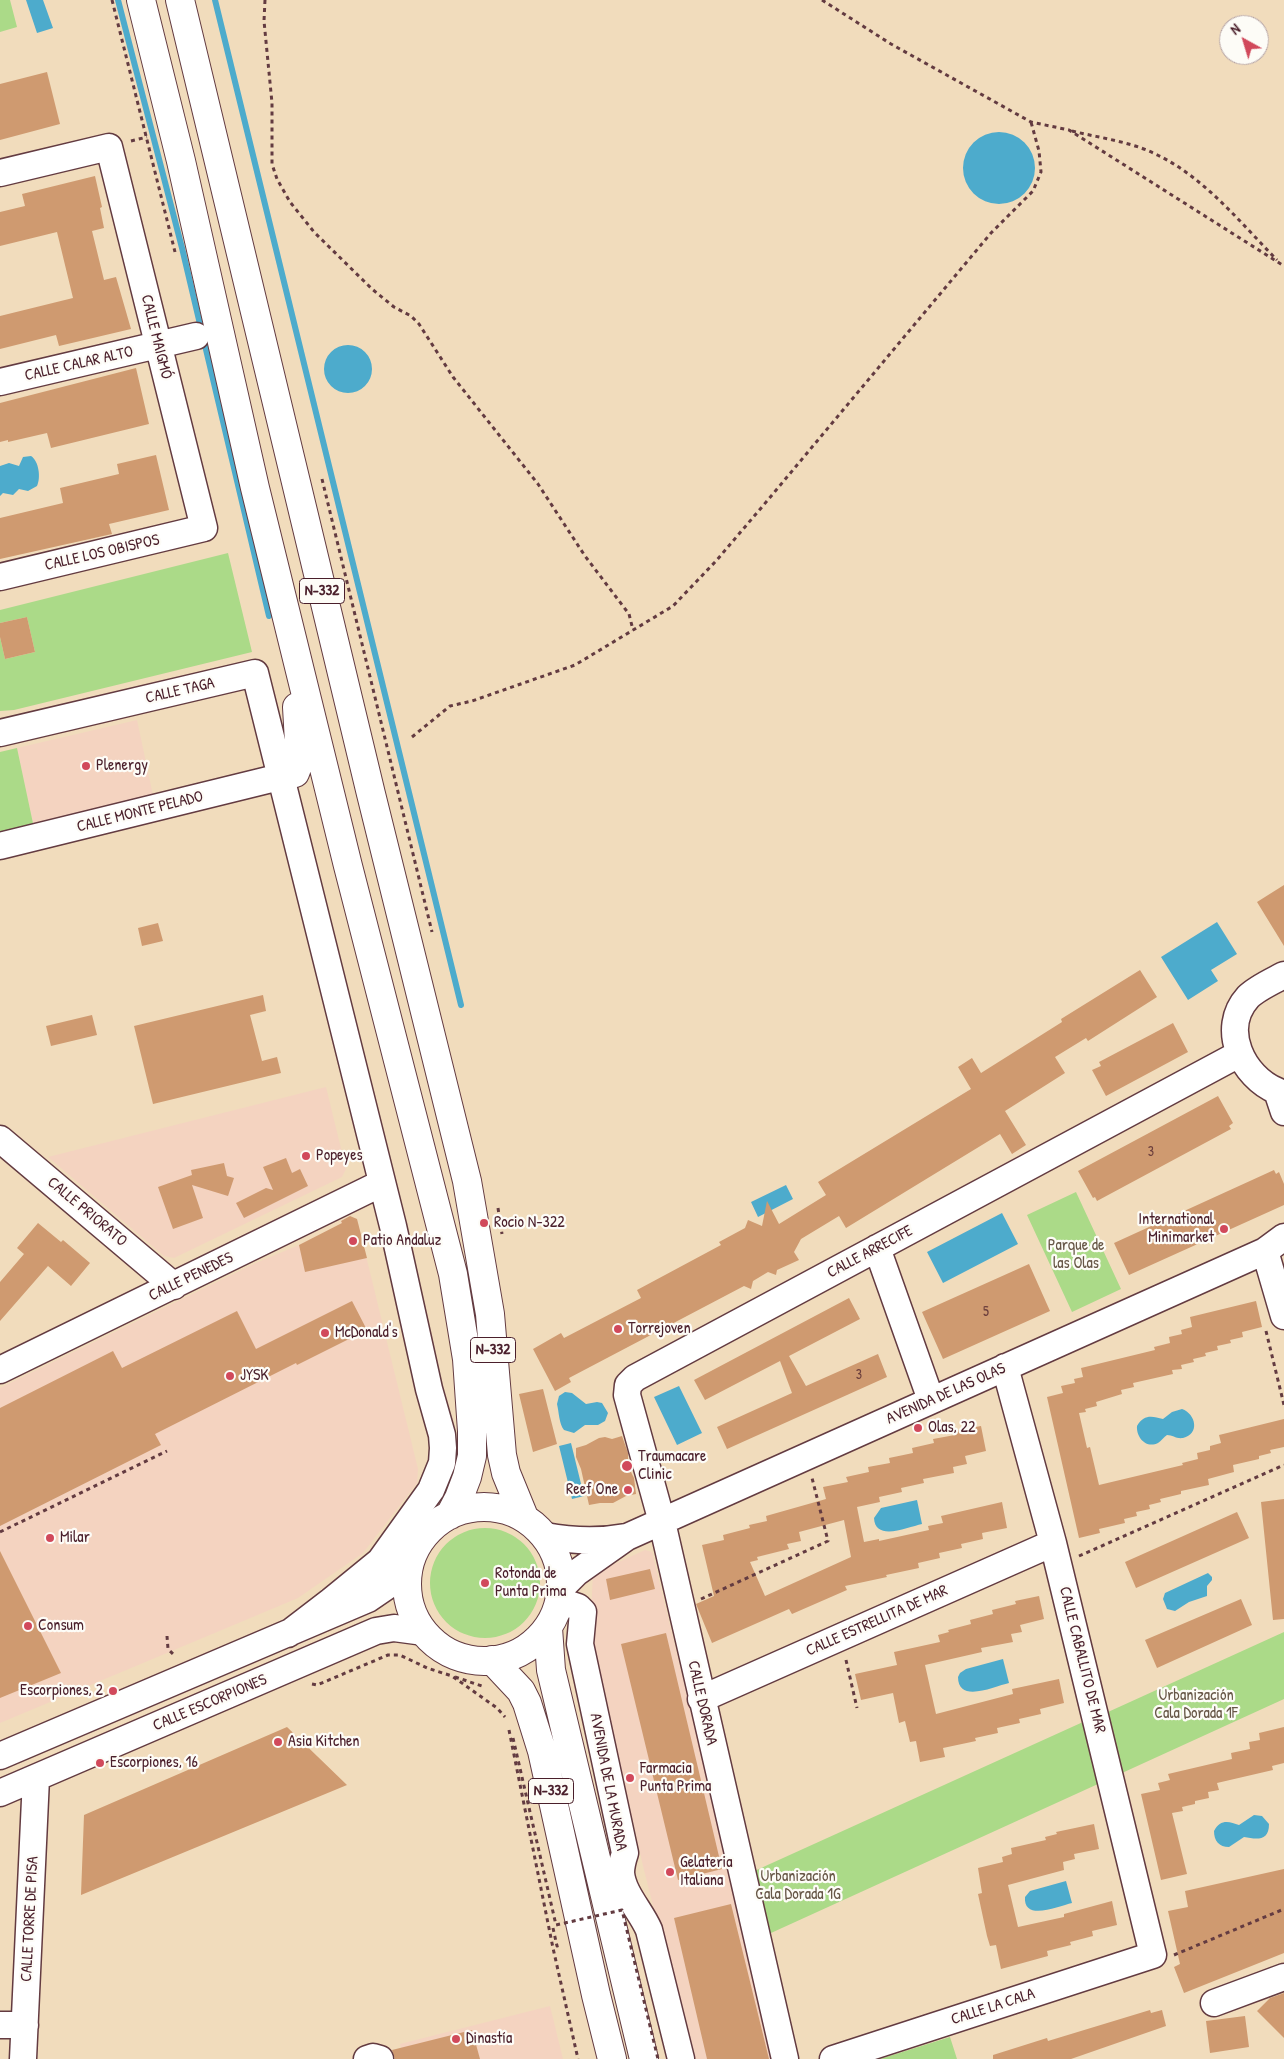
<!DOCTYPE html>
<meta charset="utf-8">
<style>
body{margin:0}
#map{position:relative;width:1284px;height:2059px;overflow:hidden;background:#f1dcbc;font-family:"Patrick Hand",sans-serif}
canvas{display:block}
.north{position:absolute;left:1219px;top:15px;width:50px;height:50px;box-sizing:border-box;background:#fdfcf7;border:1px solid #b5a4a5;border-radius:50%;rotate:321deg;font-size:14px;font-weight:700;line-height:20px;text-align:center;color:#4a1f2b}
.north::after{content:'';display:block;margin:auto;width:18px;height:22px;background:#d1495b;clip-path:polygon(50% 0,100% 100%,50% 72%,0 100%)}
</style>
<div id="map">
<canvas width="1284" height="2059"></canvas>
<div class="north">N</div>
</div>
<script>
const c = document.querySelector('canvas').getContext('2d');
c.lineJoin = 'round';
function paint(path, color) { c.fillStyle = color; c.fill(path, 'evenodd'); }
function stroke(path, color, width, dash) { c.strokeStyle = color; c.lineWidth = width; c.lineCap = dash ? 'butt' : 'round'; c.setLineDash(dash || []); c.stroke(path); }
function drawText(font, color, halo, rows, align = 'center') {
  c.font = font + ' "Patrick Hand",sans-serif'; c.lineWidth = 4.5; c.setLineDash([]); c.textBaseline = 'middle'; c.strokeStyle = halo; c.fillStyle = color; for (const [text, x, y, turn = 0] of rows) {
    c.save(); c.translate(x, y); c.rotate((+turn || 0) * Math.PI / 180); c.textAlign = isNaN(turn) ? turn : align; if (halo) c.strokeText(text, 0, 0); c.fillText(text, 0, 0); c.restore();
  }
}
const built = new Path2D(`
 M137 720 154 800 34 828 17 748Z
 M326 1087 346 1169 342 1177 174 1258 164 1256 48 1157Z
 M346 1218 347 1220 353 1218 357 1219 418 1469 417 1483 363 1553 298 1598 0 1723V1388L256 1263 299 1245 341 1224V1221Z
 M645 1550 652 1552 776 2059H692L643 1866 590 1629 593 1574Z
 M550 2006 563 2059H403L400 2044Z`);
const green = new Path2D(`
 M0 0H10L17 27 0 32Z
 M228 553 252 652 14 710 0 711V637L5 659 35 652 27 617 0 623V610Z
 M17 748 34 828 0 836V752Z
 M1076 1192 1121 1289 1072 1312 1027 1215Z
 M430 1583a55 55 0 1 1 110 0a55 55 0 1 1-110 0Z
 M1284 1632V1699L1122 1773 1108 1712Z
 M1083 1722 1098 1784 771 1933 765 1932 750 1873Z
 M950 2037 957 2059H880Z`);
const water = new Path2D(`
 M26 0H43L53 28 37 33Z
 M963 168a36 36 0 1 1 72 0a36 36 0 1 1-72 0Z
 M324 369a24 24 0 1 1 48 0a24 24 0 1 1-48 0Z
 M31 456C39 461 41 478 37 486L28 491 19 489 13 495 3 493 0 496V466L9 463 19 466 23 457Z
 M1217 922 1237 954 1211 970 1218 981 1188 1000 1161 957Z
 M786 1185 793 1199 758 1217 751 1202Z
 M1002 1213 1018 1244 943 1283 927 1252Z
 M679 1386 702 1433 677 1445 654 1397Z
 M565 1392 572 1393 586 1404 597 1402 602 1403 608 1413 605 1421 598 1425H585L574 1433 564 1430C559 1424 559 1412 557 1404L559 1396Z
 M1182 1409C1196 1414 1200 1434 1183 1438 1176 1439 1173 1435 1167 1435 1164 1437 1161 1441 1158 1443 1146 1449 1136 1437 1137 1426 1144 1414 1152 1416 1163 1419L1172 1412Z
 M571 1443 584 1496 572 1499 559 1446Z
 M917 1500 922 1524C908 1527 875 1542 874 1518L881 1508Z
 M1208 1573 1212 1577V1580L1207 1586V1596L1189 1602 1175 1611 1167 1609 1163 1599 1165 1593Z
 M1003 1659 1009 1683C995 1686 958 1704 958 1677L960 1673 966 1669Z
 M1254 1815 1262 1816 1269 1824C1269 1842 1256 1839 1244 1837L1229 1847C1219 1847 1214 1841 1214 1831 1220 1819 1229 1821 1239 1825Z
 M1066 1881 1072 1903C1059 1906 1023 1922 1025 1897L1030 1891Z`);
const stream = new Path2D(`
 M118 0 182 248 269 616
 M215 0 461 1005`);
const building = new Path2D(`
 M47 72 60 124 0 140V84Z
 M95 176 102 207 100 208 104 228 92 231 104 280 116 277 131 329 59 346 56 335 0 349V316L73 298 57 232 0 246V212L25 206 22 194Z
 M136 368 149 424 51 448 47 433 8 442V440L0 442V403Z
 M156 455 169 510 109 524 112 534 0 559V518L63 503 60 488 119 474 117 464Z
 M27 617 35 652 5 659 0 637V623Z
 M1284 885V946L1257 902Z
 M158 923 163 941 142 946 138 928Z
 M1140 970 1157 997 1088 1041 1086 1038 1055 1057 1065 1073 1005 1111 1026 1145 1012 1154 1000 1134 846 1228 839 1216 801 1239 794 1252 799 1260 777 1270 776 1275 768 1272 753 1281 751 1289 744 1286 569 1378 571 1382 555 1391 533 1349 561 1333 564 1338 641 1298 637 1290 721 1245 719 1242 745 1228 748 1220 762 1226 767 1201 779 1224 826 1195 818 1182 971 1089 958 1067 972 1058 981 1073 1062 1022 1061 1019Z
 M263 995 266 1011 250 1015 262 1061 277 1057 281 1073 153 1104 134 1026Z
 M92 1015 97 1035 51 1046 46 1026Z
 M1173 1023 1188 1052 1106 1096 1092 1070 1101 1066 1099 1062Z
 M1218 1096 1233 1123 1229 1126 1231 1129 1097 1201 1095 1197 1093 1198 1078 1171Z
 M286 1158 292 1173 300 1169 308 1186 244 1218 236 1203 266 1188 273 1190 263 1167Z
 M224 1163 227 1176 234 1178 228 1196 192 1185 203 1218 173 1229 158 1187 192 1175 191 1170Z
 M1274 1170 1276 1174 1279 1172 1284 1184V1205L1129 1275 1114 1243Z
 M350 1216 357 1219 367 1258 305 1272 299 1245 342 1223 341 1221Z
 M38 1223 61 1242 63 1240 90 1263 71 1286 48 1266 0 1321V1282L24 1254 17 1248Z
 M1029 1264 1050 1311 943 1359 922 1312Z
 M849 1298 860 1319 789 1356 806 1386 878 1354 887 1377 727 1449 717 1427 792 1393 780 1361 705 1400 694 1380Z
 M352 1301 367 1330 297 1365 296 1363 155 1434 161 1445 0 1526V1408L113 1351 122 1368 237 1311 256 1349Z
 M1256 1301 1262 1327 1242 1332 1243 1337 1230 1340 1231 1343 1217 1346 1218 1350 1205 1353 1206 1356 1193 1359 1194 1362 1181 1365 1182 1369 1172 1370 1173 1374 1133 1383 1134 1387 1121 1390 1122 1394 1096 1402 1097 1406 1085 1409 1086 1412 1079 1413 1087 1448 1090 1447 1099 1485 1183 1465 1182 1463 1198 1459 1197 1453 1210 1450V1446L1221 1443 1219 1435 1284 1419V1447L1270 1450 1271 1453 1259 1456V1459L1233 1465 1234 1472 1208 1479 1209 1485 1181 1491V1494L1160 1499 1161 1502 1149 1505 1150 1509 1136 1512 1137 1516 1124 1519 1125 1523 1099 1529 1100 1533 1079 1538 1047 1397 1063 1393 1061 1386 1075 1383 1074 1379 1083 1377 1081 1368 1155 1350 1154 1347 1170 1343 1169 1337 1182 1334 1181 1330 1192 1327 1190 1317Z
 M543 1389 557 1444 533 1452 519 1394Z
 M981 1426 986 1451 965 1456 967 1464 953 1467 954 1473 923 1479 924 1483 901 1488 902 1492 879 1497 880 1502 857 1507 864 1542 879 1539V1541L929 1530 928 1526 943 1523 941 1516 1002 1502 1007 1528 982 1533 983 1539 961 1544 962 1548 939 1553 940 1558 918 1563 919 1568 886 1575 887 1577 845 1586 847 1590 792 1614 789 1609 712 1643 696 1604 714 1596 702 1545 724 1540 723 1535 750 1528 749 1525 767 1521 766 1516 826 1499 823 1487 848 1482 846 1477 869 1472 868 1467 890 1463 889 1458 913 1453 912 1448 934 1443 933 1439 955 1435 954 1431ZM844 1520 851 1557 765 1596 750 1562 758 1560 757 1557 789 1549 787 1544 801 1541 799 1532Z
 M622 1436 628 1453V1460L631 1467 630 1470 634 1478 636 1494 626 1496 613 1503H600L589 1505 581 1469 576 1457V1448L586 1445 599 1438 605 1437 612 1439Z
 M1284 1499V1619L1273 1620 1261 1502Z
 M1237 1512 1249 1538 1136 1588 1125 1562Z
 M0 1551 61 1673 0 1698Z
 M650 1569 655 1589 610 1600 606 1579Z
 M1039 1596 1044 1619 1020 1625 1022 1632 1011 1634 1013 1642 981 1648 982 1652 925 1665 936 1714 1013 1694 1012 1689 1059 1679 1064 1703 1040 1709 1041 1714 1019 1719 1020 1723 997 1728 998 1733 975 1738 976 1741 943 1748 945 1757 920 1762 916 1741 910 1742 905 1721 899 1723 893 1693 861 1700 855 1674 897 1665 894 1652 940 1642 938 1635 949 1632 948 1630 971 1624 970 1620 993 1614 992 1610 1016 1604 1015 1601Z
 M1241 1599 1252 1625 1157 1668 1145 1640Z
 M666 1633 722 1869 678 1880 621 1644Z
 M287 1727 347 1785 81 1895 84 1815Z
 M1284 1727V1763L1272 1766 1273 1770 1217 1783 1219 1790 1208 1792 1209 1798 1195 1801V1804L1182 1807 1183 1811 1172 1813 1187 1874 1161 1880 1141 1794 1160 1790 1158 1783 1170 1780 1168 1774 1232 1759 1231 1753 1250 1749 1249 1742 1260 1740 1259 1733Z
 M1094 1824 1099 1849 1074 1854 1075 1859 1063 1862 1064 1870 1008 1885 1018 1927 1064 1917V1914L1112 1901 1117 1925 1092 1931 1093 1936 1070 1942 1071 1945 1047 1951 1048 1956 1001 1969 996 1945 990 1946 987 1936 978 1894 982 1893 978 1868 1003 1862 1002 1857 1012 1854 1011 1848 1046 1840 1045 1837 1057 1834 1056 1832Z
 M1284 1869V1953L1184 1993 1174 1967 1180 1964 1168 1911 1188 1907 1185 1891Z
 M731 1904 769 2059H707L674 1918Z
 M1284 1993V2038L1257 2011 1270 1998Z
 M1150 2010 1151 2013 1162 2010 1166 2026 1071 2059H993V2055L1047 2038 1048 2041Z
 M1245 2016 1249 2047 1210 2053 1206 2021Z
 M472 2030 480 2059H395L392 2050Z`);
const path = new Path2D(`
 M112 0 175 252
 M265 0 264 21 272 103V164L277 179 290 202 314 232 372 289 394 307 411 316 419 324 453 377 538 484 585 556 629 614 633 630
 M822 0 891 44 1031 122 1069 130 1284 266
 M1072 131C1092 136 1112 139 1132 145 1193 163 1234 216 1277 260
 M131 141 147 137
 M322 479 432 932
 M412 737 450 706 472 701 575 665 673 606 716 561 767 501 991 233 1033 191 1041 172 1039 151 1031 122
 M498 1208 502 1234
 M1266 1331 1284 1405
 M0 1532 167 1451
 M1079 1556 1284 1465
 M701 1599 828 1541 812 1478
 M167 1636 168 1649 174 1655
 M846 1660 857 1708
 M455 1677 485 1687
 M312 1684 317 1685 388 1655H400L427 1668 452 1676 497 1708 505 1717
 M509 1730 553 1948 578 2059
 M553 1928 557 1946 561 1945
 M1174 1955 1284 1909`);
const minor = new Path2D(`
 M0 173 109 147 204 528 0 577
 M0 382 196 336
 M0 733 255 673 393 1226 429 1389 442 1435 443 1448 442 1463 431 1490 380 1561 331 1601 288 1634
 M0 846 280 777
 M1284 975C1273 981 1257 988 1248 997 1219 1029 1243 1077 1277 1091L1284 1112
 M0 1139 174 1286
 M877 1248 931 1400
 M1265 1251 1284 1316
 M0 1370 382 1183
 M545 1536C572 1541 599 1542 626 1537
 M561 1588 576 1573 627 1537 1265 1251 1284 1237
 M560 1601 578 1607 583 1612 580 1644 625 1853C623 1859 621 1867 621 1873 623 1894 641 1911 649 1930L681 2059
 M701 1699 1053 1543
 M0 1756 368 1599 390 1584 409 1566
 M0 1793 376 1631 394 1628 424 1632
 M1214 2003 1284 1977
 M0 2025H25
 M23 2059 36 1778
 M367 2059 373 2057 380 2059
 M785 2059 662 1522 627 1395 628 1385 635 1378 1239 1054
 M833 2059 1153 1955 1053 1543 1005 1367`);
const highway = new Path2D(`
 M141 0 181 161 255 488 348 866 453 1274 467 1359 472 1431V1456L467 1477 459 1498 450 1515
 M180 0 371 794 467 1181 490 1314 502 1455 506 1473 524 1517
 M280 777 295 773 300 760 297 707
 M407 1584a77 77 0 1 1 154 0a77 77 0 1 1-154 0Z
 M548 1628 551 1670 644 2059
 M492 1660 521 1691 527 1703 542 1751 596 1995 612 2059`);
const pathBridge = new Path2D(`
 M513 1738 556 1925 622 1910 658 2059`);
const markers = [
 [86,766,5,"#d1495b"],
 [306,1156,5,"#d1495b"],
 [484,1223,5,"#d1495b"],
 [1224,1229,5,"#d1495b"],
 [353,1241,5,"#d1495b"],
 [618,1329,5,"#d1495b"],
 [325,1333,5,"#d1495b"],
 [230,1376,5,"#d1495b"],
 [918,1428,5,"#d1495b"],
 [627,1466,6,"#d1495b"],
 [628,1490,5,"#d1495b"],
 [50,1538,5,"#d1495b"],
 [485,1583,5,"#d1495b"],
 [28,1626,5,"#d1495b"],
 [113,1691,5,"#d1495b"],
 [278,1742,5,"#d1495b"],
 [100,1763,5,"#d1495b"],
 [630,1778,5,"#d1495b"],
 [670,1872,5,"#d1495b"],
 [456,2039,5,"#d1495b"]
];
const numberNames = [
 ["3",1151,1152],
 ["5",986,1312],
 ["3",859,1375]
];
const shields = [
 [322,591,45],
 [493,1350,45],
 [551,1791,45]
];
const shieldNames = [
 ["N-332",322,591],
 ["N-332",493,1350],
 ["N-332",551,1791]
];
const streetNames = [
 ["CALLE MAIGMÓ",156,337,76],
 ["CALLE CALAR ALTO",79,364,-13],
 ["CALLE LOS OBISPOS",102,553,-13],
 ["CALLE TAGA",180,691,-13],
 ["CALLE MONTE PELADO",140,812,-14],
 ["CALLE PRIORATO",87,1212,40],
 ["CALLE ARRECIFE",870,1252,-28],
 ["CALLE PENEDES",191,1277,-26],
 ["AVENIDA DE LAS OLAS",946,1394,-24],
 ["CALLE ESTRELLITA DE MAR",877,1621,-24],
 ["CALLE CABALLITO DE MAR",1082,1660,76],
 ["CALLE ESCORPIONES",210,1703,-23],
 ["CALLE DORADA",702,1703,77],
 ["AVENIDA DE LA MURADA",608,1782,79],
 ["CALLE TORRE DE PISA",30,1919,-87],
 ["CALLE LA CALA",993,2007,-18]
];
const poiNames = [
 ["Plenergy",96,766],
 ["Popeyes",316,1156],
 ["International",1214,1220,"right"],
 ["Minimarket",1214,1238,"right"],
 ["Rocio N-322",494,1223],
 ["Patio Andaluz",363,1241],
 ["Torrejoven",628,1329],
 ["McDonald's",335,1333],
 ["JYSK",240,1376],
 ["Olas, 22",928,1428],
 ["Traumacare",638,1457],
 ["Clinic",638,1475],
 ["Reef One",618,1490,"right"],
 ["Milar",60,1538],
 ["Rotonda de",495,1574],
 ["Punta Prima",495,1592],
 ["Consum",38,1626],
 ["Escorpiones, 2",103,1691,"right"],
 ["Asia Kitchen",288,1742],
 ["Escorpiones, 16",110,1763],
 ["Farmacia",640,1769],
 ["Punta Prima",640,1787],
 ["Gelateria",680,1863],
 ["Italiana",680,1881],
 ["Dinastía",466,2039]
];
const parkNames = [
 ["Parque de",1076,1246],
 ["las Olas",1076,1264],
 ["Urbanización",1196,1696],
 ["Cala Dorada 1F",1196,1714],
 ["Urbanización",798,1877],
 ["Cala Dorada 1G",798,1895]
];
paint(built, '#f4d3c0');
paint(green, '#abda88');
paint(water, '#4dabcc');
stroke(stream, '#4dabcc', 6);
paint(building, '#cf9a70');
stroke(minor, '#633b41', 29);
stroke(highway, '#633b41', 30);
stroke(path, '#633b41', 3, [4, 4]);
stroke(minor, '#fff', 26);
stroke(highway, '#fff', 28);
stroke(pathBridge, '#633b41', 3, [4, 4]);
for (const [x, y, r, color] of markers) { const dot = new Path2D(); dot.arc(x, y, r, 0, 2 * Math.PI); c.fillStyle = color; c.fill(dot); stroke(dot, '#fdfcf7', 2); }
drawText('14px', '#6b3e3c', null, numberNames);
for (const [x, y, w] of shields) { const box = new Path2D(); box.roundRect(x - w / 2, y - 12.5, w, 25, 4); c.fillStyle = '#fdfcf7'; c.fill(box); stroke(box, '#4a1f2b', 1); }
drawText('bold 15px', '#4a1f2b', null, shieldNames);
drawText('16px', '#4a1f2b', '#fdfcf7', streetNames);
drawText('16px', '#4a1f2b', '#fdfcf7', poiNames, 'left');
drawText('16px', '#675747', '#fdfcf7', parkNames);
</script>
